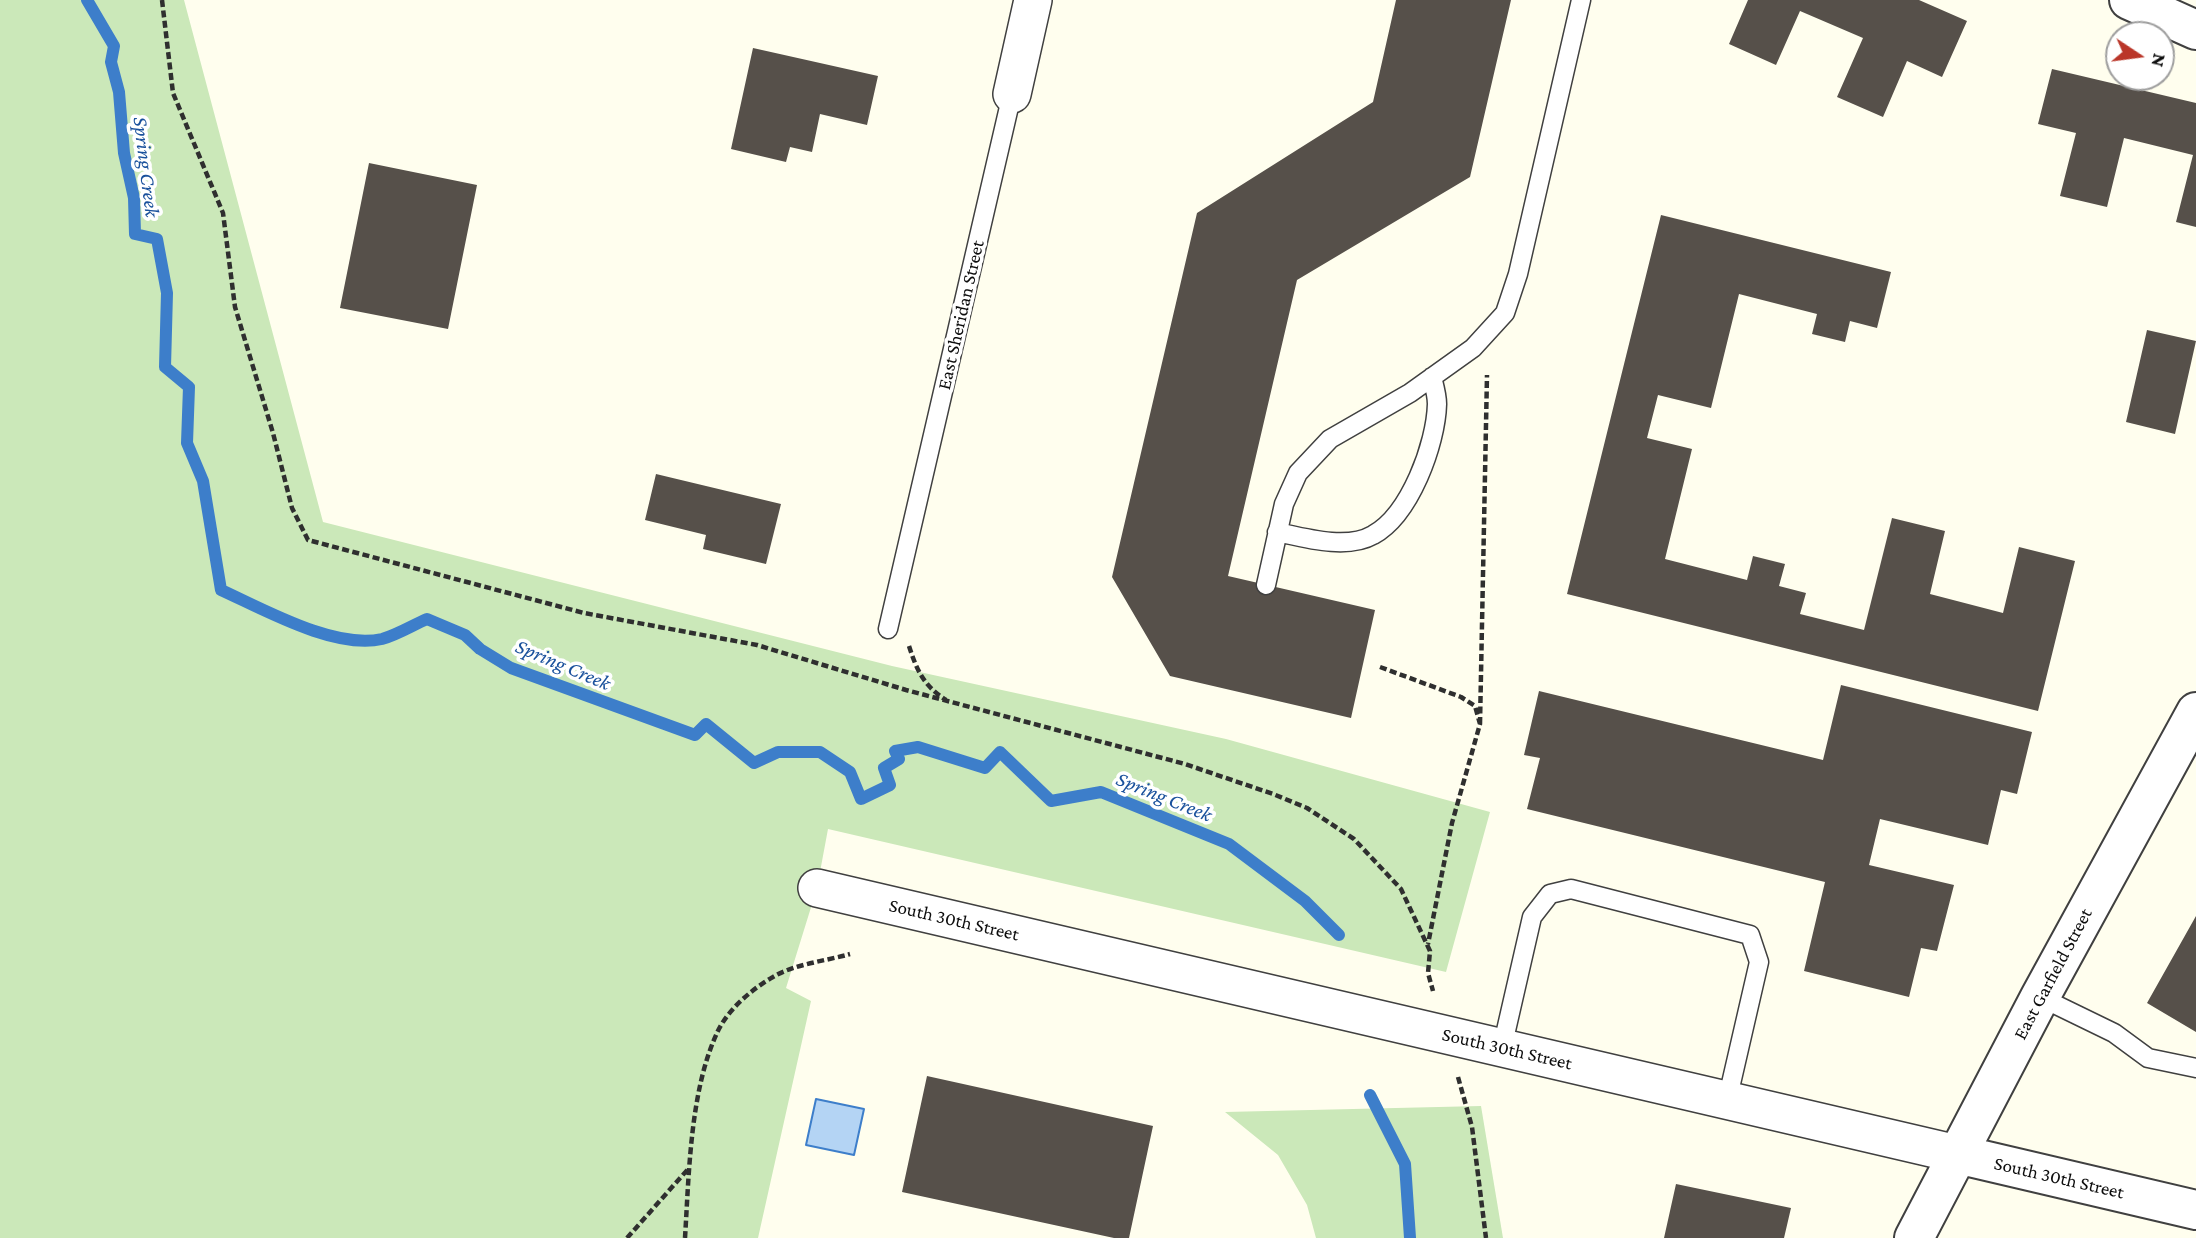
<!DOCTYPE html>
<style>
body{margin:0}
#map{position:relative;width:2196px;height:1238px;overflow:hidden;background:#fffeee;font-family:"Crimson Pro",serif}
canvas{display:block}
.north{position:absolute;left:2105px;top:21px;width:70px;height:70px;box-sizing:border-box;background:#fff;border:2px solid #9e9e9e;border-radius:50%;rotate:103deg;font-size:19px;font-weight:700;line-height:28px;text-align:center;color:#0d0d0d}
.north::after{content:'';display:block;margin:auto;width:24px;height:32px;background:#ba3629;clip-path:polygon(50% 0,100% 100%,50% 72%,0 100%)}
</style>
<div id="map">
<canvas width="2196" height="1238"></canvas>
<div class="north">N</div>
</div>
<script>
const c = document.querySelector('canvas').getContext('2d');
c.lineJoin = 'round';
function paint(path, color) { c.fillStyle = color; c.fill(path, 'evenodd'); }
function stroke(path, color, width, dash) { c.strokeStyle = color; c.lineWidth = width; c.lineCap = dash ? 'butt' : 'round'; c.setLineDash(dash || []); c.stroke(path); }
function drawText(font, color, halo, rows, align = 'center') {
  c.font = font + ' "Crimson Pro",serif'; c.lineWidth = 7; c.setLineDash([]); c.textBaseline = 'middle'; c.strokeStyle = halo; c.fillStyle = color; for (const [text, x, y, turn = 0] of rows) {
    c.save(); c.translate(x, y); c.rotate((+turn || 0) * Math.PI / 180); c.textAlign = isNaN(turn) ? turn : align; if (halo) c.strokeText(text, 0, 0); c.fillText(text, 0, 0); c.restore();
  }
}
const green = new Path2D(`
 M0 0H184L323 522 892 666 1226 739 1490 812 1446 972 828 829 817 888 786 988 811 1001 758 1238H0Z
 M1481 1106 1503 1238H1316L1307 1205 1278 1155 1225 1112Z`);
const water = new Path2D(`
 M816 1099 864 1109 854 1155 806 1145Z`);
const stream = new Path2D(`
 M87 0 114 46 111 62 119 92 124 153 134 198 135 234 157 239 167 293 165 367 189 387 187 443 203 481 221 590C263 609 335 650 382 639 397 635 413 625 427 619L465 635 480 649 511 668 695 735 706 724 754 763 778 752H820L850 772 861 799 890 785 884 768 899 759 895 751 918 747 985 768 1000 752 1051 801 1101 792 1229 844 1305 901 1339 935
 M1370 1095 1405 1164 1410 1238`);
const building = new Path2D(`
 M1396 0H1511L1470 177 1297 280 1228 576 1375 610 1351 718 1170 676 1112 577 1197 213 1373 102Z
 M1748 0H1919L1967 21 1942 77 1907 61 1883 117 1837 97 1863 38 1800 11 1776 65 1729 44Z
 M753 48 878 76 867 125 820 114 812 152 790 147 786 162 731 149Z
 M2052 69 2196 103V227L2176 222 2193 155 2124 138 2107 207 2060 196 2076 133 2038 124Z
 M369 163 477 185 448 329 340 308Z
 M1661 215 1891 272 1877 328 1850 321 1845 342 1812 334 1817 314 1739 294 1711 408 1658 395 1647 438 1692 449 1665 559 1747 580 1753 556 1785 564 1779 586 1806 593 1800 614 1864 630 1892 518 1945 531 1930 594 2003 613 2019 547 2075 561 2038 711 1567 594Z
 M2147 330 2196 341 2175 434 2126 422Z
 M656 474 781 504 766 564 703 549 706 535 645 520Z
 M1841 685 2032 732 2017 794 2001 790 1988 845 1880 819 1869 865 1954 885 1937 951 1921 948 1909 997 1804 971 1825 882 1527 809 1540 758 1524 755 1539 691 1823 760Z
 M2196 916V1032L2147 1003Z
 M927 1076 1153 1126 1129 1238H1114L902 1192Z
 M1676 1184 1791 1208 1784 1238H1664Z`);
const path = new Path2D(`
 M162 0 173 93 223 213 235 307 273 433 292 508 308 540 584 613 757 645 906 690 1185 764 1273 794 1307 808 1354 839 1401 889 1430 951 1428 973 1433 991
 M909 646C917 671 924 686 946 700
 M1380 667 1461 697 1475 706 1480 724 1452 823 1428 944
 M1480 724 1487 375
 M1458 1077 1472 1127 1486 1238
 M627 1238 689 1168
 M685 1238C689 1174 690 1091 717 1033 727 1010 752 989 773 977 794 964 826 961 850 954`);
const service = new Path2D(`
 M1277 532C1305 538 1347 550 1373 535 1410 515 1436 444 1437 404 1437 395 1434 385 1432 377
 M1266 585 1284 504 1298 473 1330 439 1410 393 1473 348 1505 313 1518 274 1581 0
 M888 629 1012 94
 M2040 997 2114 1033 2148 1058 2196 1068
 M1502 1048 1532 917 1550 894 1571 889 1750 935 1759 962 1727 1101`);
const minor = new Path2D(`
 M1012 94 1033 0
 M817 888 1957 1154`);
const tertiary = new Path2D(`
 M2129 0 2196 30
 M1957 1154 2196 1210
 M1914 1238 2040 997 2196 712`);
const streetNames = [
 ["East Sheridan Street",961,315,-77],
 ["South 30th Street",954,920,13],
 ["East Garfield Street",2053,974,-62],
 ["South 30th Street",1507,1049,13],
 ["South 30th Street",2059,1178,13]
];
const waterNames = [
 ["Spring Creek",146,167,83],
 ["Spring Creek",563,665,23],
 ["Spring Creek",1164,797,22]
];
paint(green, '#cbe8b9');
paint(water, '#b4d4f4');
stroke(water, '#3d7eca', 2);
stroke(stream, '#3d7eca', 12);
paint(building, '#56504a');
stroke(service, '#404040', 21);
stroke(minor, '#404040', 40);
stroke(tertiary, '#404040', 42);
stroke(path, '#2f2f2f', 4.5, [7, 3.5]);
stroke(service, '#fff', 18);
stroke(minor, '#fff', 37);
stroke(tertiary, '#fff', 38);
drawText('19px', '#0d0d0d', '#fff', streetNames);
drawText('italic 21px', '#1a519c', '#fff', waterNames);
</script>
